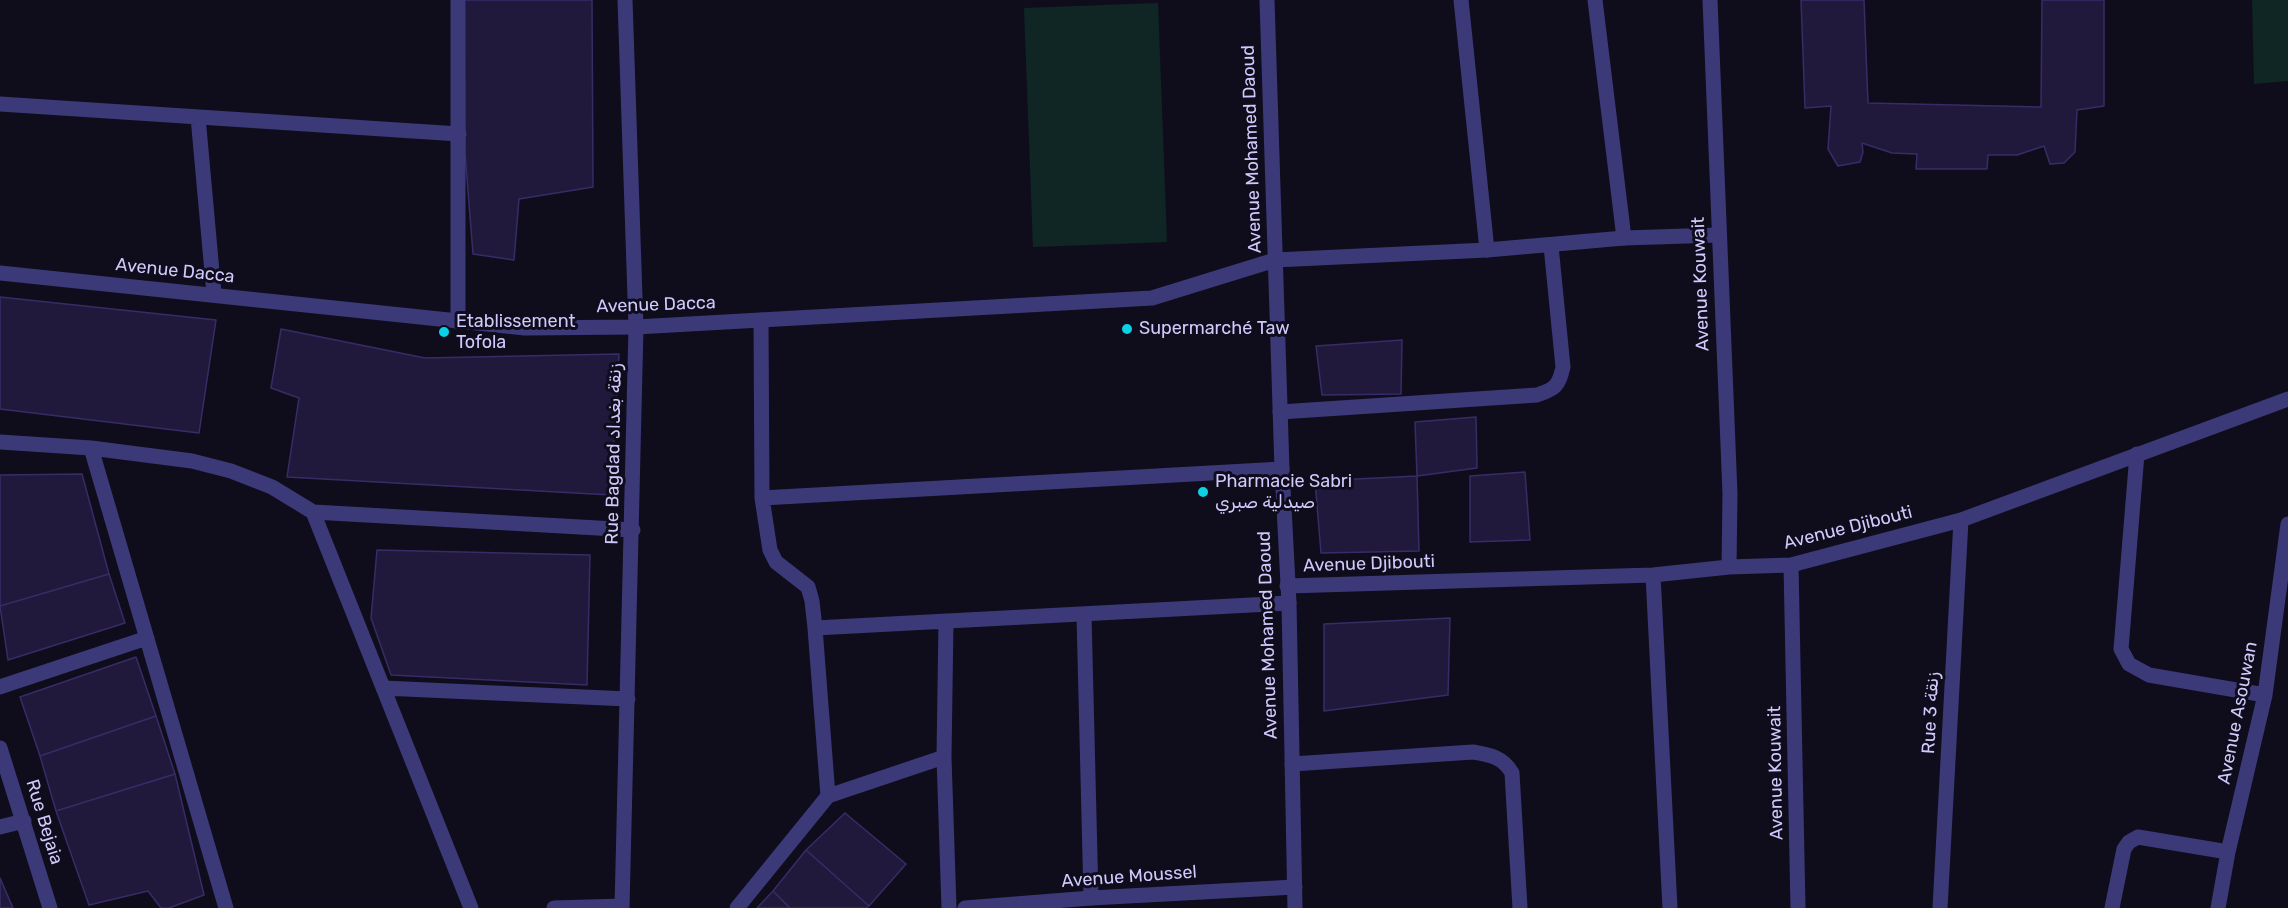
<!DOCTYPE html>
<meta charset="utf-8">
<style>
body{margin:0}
canvas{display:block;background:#0f0c1c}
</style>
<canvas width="2288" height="908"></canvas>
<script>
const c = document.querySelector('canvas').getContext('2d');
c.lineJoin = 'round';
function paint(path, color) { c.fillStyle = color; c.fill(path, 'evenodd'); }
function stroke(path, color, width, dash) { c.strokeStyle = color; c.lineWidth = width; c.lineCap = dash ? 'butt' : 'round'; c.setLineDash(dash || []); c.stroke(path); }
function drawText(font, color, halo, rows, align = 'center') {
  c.font = font + ' Rubik,"Noto Naskh Arabic",sans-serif'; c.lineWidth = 6; c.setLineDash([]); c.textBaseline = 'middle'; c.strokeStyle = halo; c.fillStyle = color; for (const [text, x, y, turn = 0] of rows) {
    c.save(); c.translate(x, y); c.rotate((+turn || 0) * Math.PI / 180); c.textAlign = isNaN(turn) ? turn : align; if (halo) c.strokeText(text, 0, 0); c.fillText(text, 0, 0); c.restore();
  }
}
const green = new Path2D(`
 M2252 0H2288V81L2254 84Z
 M1158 3 1167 242 1033 247 1024 8Z`);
const building = new Path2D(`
 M464 0H592L593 187 519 199 514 260 473 254 465 153Z
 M1801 0H1864L1868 103 2041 107 2042 0H2104V106L2077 110 2075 152 2064 163 2050 164 2044 146 2017 155H1988L1987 169H1916L1917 154 1892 153 1862 143 1863 152 1860 162 1838 166 1828 149 1831 106 1805 108Z
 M0 297 216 320 199 433 0 409Z
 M281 329 425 358 619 354 611 495 287 477 299 398 271 388Z
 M1402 340 1401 394 1322 395 1316 346Z
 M1476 417 1477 468 1417 476 1415 422Z
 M1525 472 1530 540 1470 542V476Z
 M82 474 109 574 0 606V475Z
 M1417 476 1419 551 1321 553 1315 481Z
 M377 550 590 555 587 685 391 675 371 618Z
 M109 574 125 623 8 660 0 606Z
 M1450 618 1448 695 1324 711V624Z
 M136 657 156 716 40 756 20 697Z
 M156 716 175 774 56 811 40 756Z
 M175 774 204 895 169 908H161L148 891 89 905 56 811Z
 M845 813 906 864 869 906 806 850Z
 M806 850 869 906 866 908H790L773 891Z
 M0 878 13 908H0Z
 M773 891 790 908H757Z`);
const service = new Path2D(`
 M761 320 762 498 770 550 776 562 808 587 812 601 815 628
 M762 498 1282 469
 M1084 615 1091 898
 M944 757 946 621
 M737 908 828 796
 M949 908 944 757 828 796 815 628 1289 603`);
const pedestrian = new Path2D(`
 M1461 0 1487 250
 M1595 0 1624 238`);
const minor = new Path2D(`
 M458 0V322
 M1710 0 1730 494 1729 567
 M0 104 459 134
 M198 117 214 294
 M1275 260 1487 250 1624 238 1718 235
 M1280 412 1537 395C1555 389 1559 386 1563 367L1551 246
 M0 442 91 448 192 461 231 471 272 487 313 512 471 908
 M91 448 226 908
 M2137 454 2121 649 2129 664 2149 675 2265 695
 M313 512 633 530
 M1791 565 1798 908
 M1653 575 1670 908
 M1287 586 1653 575 1729 567 1791 565 1961 520 2288 399
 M0 687 147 638
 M383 688 628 699
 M0 748 50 908
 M1292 764 1473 752C1490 755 1503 757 1512 773L1520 908
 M0 827 24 821
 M554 908 622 906
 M622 908 636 327 625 0
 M965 908 1091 898 1295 887
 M1940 908 1961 520
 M2112 908 2124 849 2129 842 2138 837 2228 852
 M2218 908 2228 852 2265 695 2288 524`);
const tertiary = new Path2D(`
 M1267 0 1282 469 1289 603 1295 908
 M0 273 525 328 636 327 1152 298 1275 260`);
const markers = [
 [1127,329,6,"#0bd1e7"],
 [444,332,6,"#0bd1e7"],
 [1203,492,6,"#0bd1e7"]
];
const streetNames = [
 ["Avenue Mohamed Daoud",1252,149,-92],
 ["Avenue Dacca",175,271,6],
 ["Avenue Kouwait",1701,284,-92],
 ["Avenue Dacca",656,305,-2],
 ["Rue Bagdad زنقة بغداد",614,454,-89],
 ["Avenue Djibouti",1848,528,-14],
 ["Avenue Djibouti",1369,564,-2],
 ["Avenue Mohamed Daoud",1268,635,-92],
 ["Rue 3 زنقة",1931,713,-87],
 ["Avenue Asouwan",2238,713,-79],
 ["Avenue Kouwait",1776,773,-91],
 ["Rue Bejaia",44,822,73],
 ["Avenue Moussel",1129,877,-4]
];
const poiNames = [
 ["Etablissement",456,322],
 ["Tofola",456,343],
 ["Supermarché Taw",1139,329],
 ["Pharmacie Sabri",1215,482],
 ["صيدلية صبري",1215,503]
];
paint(green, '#102625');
paint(building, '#20193c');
stroke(building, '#382c67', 1.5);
stroke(service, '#3c3979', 15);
stroke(pedestrian, '#3c3979', 15);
stroke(minor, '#3c3979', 15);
stroke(tertiary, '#3c3979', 15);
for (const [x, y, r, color] of markers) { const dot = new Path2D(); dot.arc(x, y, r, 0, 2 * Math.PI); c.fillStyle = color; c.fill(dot); stroke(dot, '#0f0c1c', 2); }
drawText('18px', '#d0cafc', '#0f0c1c', streetNames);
drawText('18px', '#d0cafc', '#0f0c1c', poiNames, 'left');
</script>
